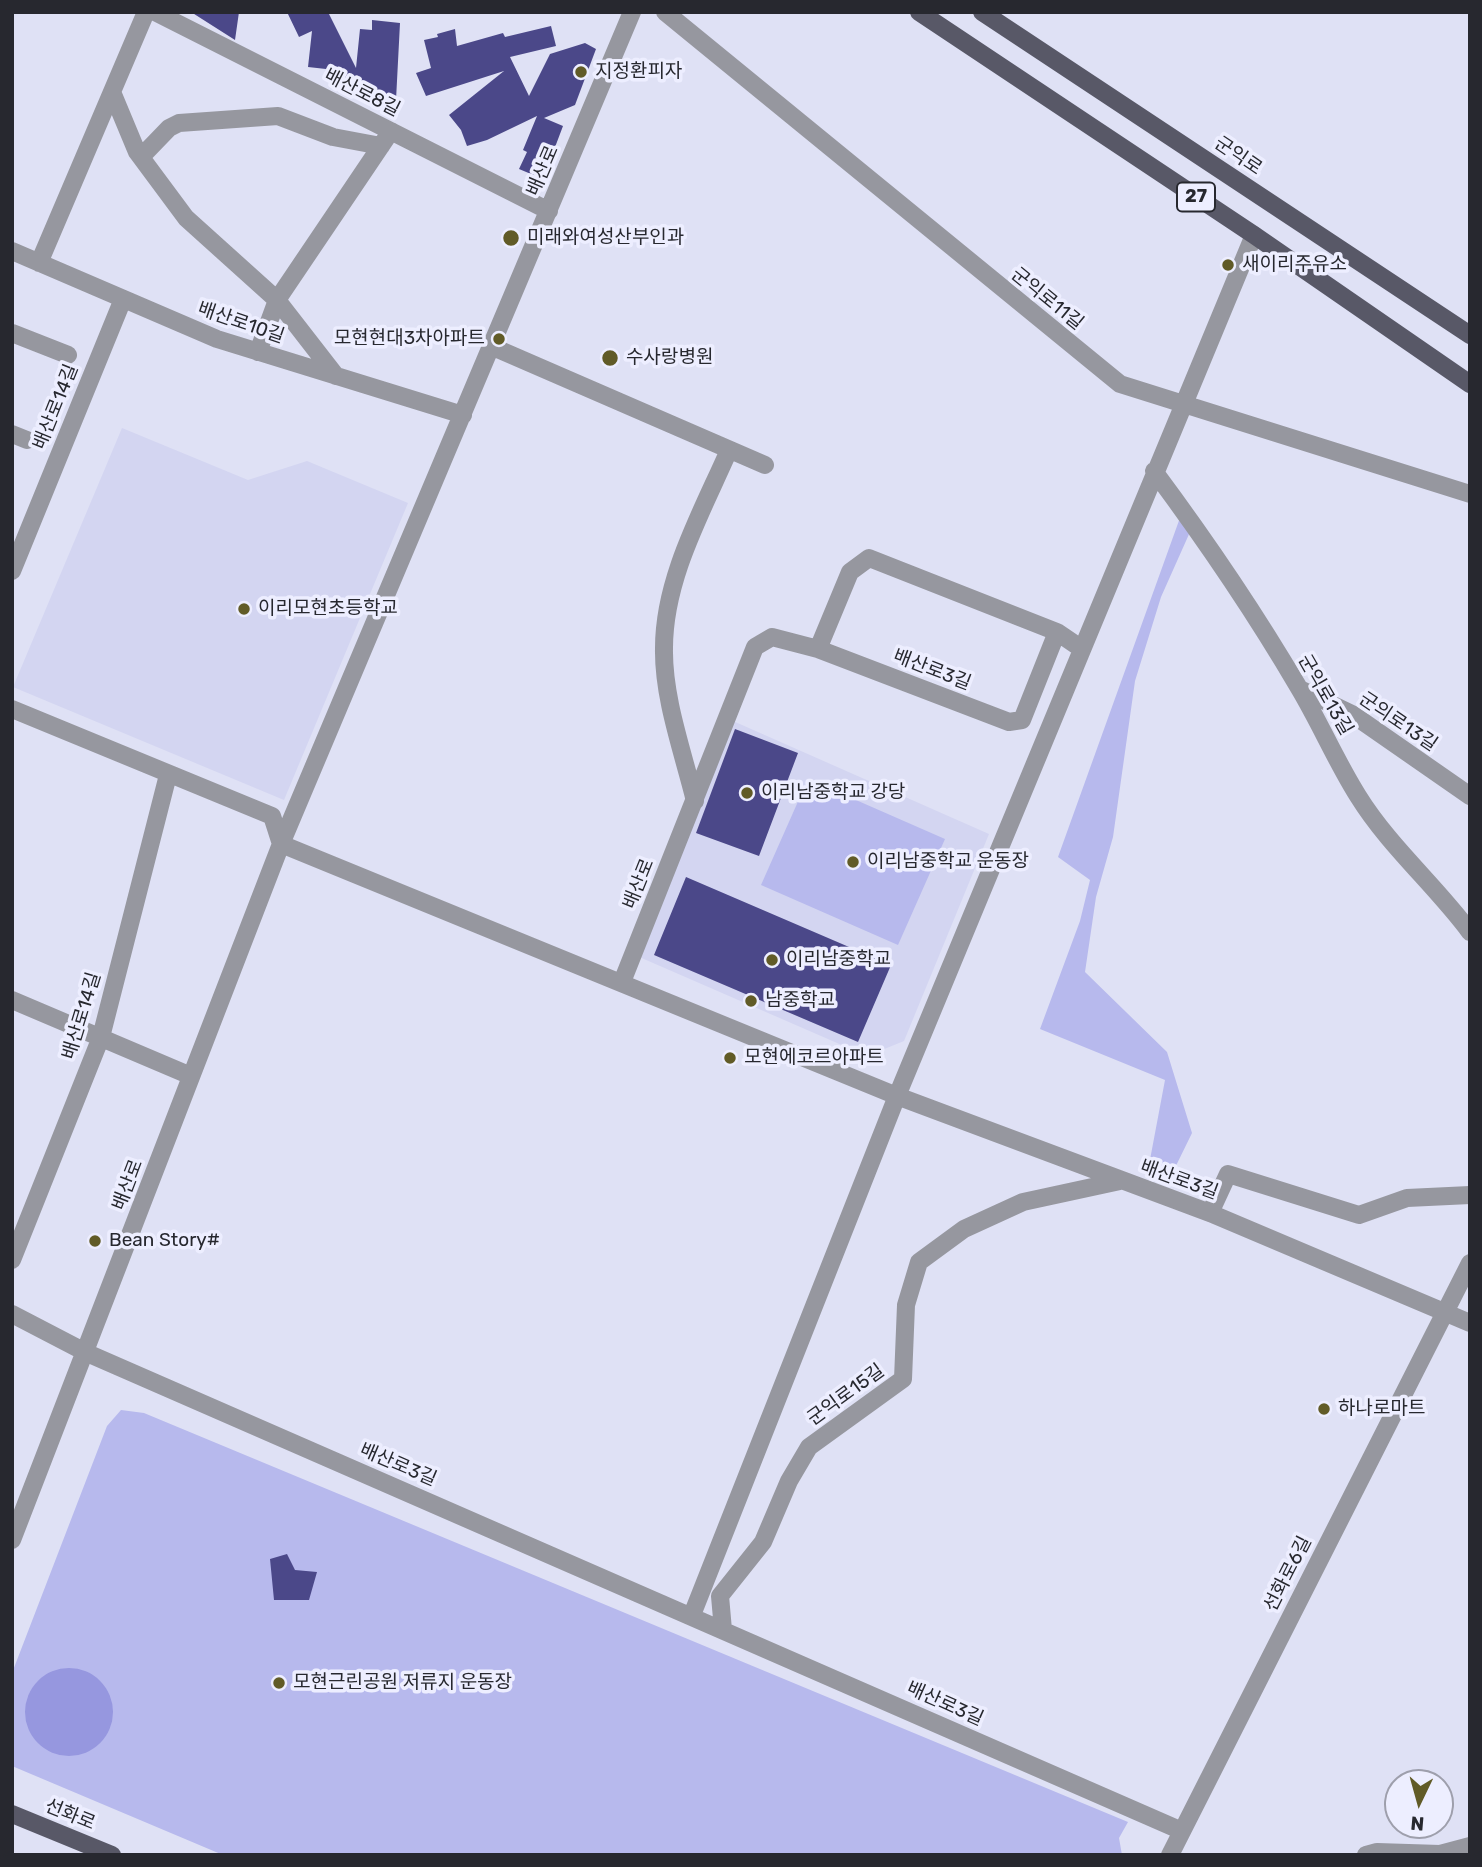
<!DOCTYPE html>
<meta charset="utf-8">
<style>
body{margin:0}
#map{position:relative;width:1482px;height:1867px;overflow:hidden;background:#dfe1f5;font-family:Rubik,sans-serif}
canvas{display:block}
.frame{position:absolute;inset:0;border:14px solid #27282f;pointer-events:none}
.north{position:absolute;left:1384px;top:1769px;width:70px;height:70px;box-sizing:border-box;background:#edeeff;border:2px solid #9e9fac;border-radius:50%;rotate:185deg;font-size:19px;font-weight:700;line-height:28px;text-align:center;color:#27282f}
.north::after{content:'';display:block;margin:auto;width:24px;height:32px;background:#615b27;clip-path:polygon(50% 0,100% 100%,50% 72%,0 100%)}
</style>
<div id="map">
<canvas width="1482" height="1867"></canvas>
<div class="frame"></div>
<div class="north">N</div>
</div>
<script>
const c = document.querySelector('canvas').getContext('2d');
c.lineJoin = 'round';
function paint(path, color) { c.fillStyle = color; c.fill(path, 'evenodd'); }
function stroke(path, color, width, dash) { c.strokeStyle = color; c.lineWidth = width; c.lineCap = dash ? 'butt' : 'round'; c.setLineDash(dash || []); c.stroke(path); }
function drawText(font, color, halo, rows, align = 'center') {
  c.font = font + ' Rubik,"Noto Sans KR",sans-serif'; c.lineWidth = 7; c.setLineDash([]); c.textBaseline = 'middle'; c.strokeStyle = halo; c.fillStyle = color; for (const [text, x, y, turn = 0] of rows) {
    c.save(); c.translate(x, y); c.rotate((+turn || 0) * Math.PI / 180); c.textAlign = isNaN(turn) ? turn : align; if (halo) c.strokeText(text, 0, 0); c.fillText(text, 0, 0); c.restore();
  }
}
const built = new Path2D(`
 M122 428 248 480 307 461 408 503 284 800 13 687Z
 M733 721 989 834 904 1041 867 1056 637 956Z`);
const green = new Path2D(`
 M1181 515 1194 523 1161 597 1135 681 1113 837 1096 897 1085 972 1167 1052 1192 1133 1170 1178 1149 1165 1165 1080 1040 1029 1080 921 1090 880 1058 857Z
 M808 779 945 839 898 945 761 885Z
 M121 1410 144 1413 1128 1822 1119 1838 1122 1855H223L12 1766V1673L107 1426Z`);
const water = new Path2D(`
 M25 1712a44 44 0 1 1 88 0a44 44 0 1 1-88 0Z`);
const building = new Path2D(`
 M191 12H239L235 40Z
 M287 12H328L356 68 360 29 372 30V20L400 23 396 100 367 98 368 88 355 87V82L325 79 326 69 308 67 312 31 299 37Z
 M551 26 556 46 510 57 529 96 550 54 585 43 596 49 575 105 544 118 563 126 543 179 519 169 527 152 523 150 537 116 487 140 467 146 461 130 449 115 504 71 426 96 416 73 431 68 424 40 438 37 437 34 455 29 457 46 503 33 505 37Z
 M735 729 798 753 759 856 696 833Z
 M686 877 891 965 858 1042 654 955Z
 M287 1554 295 1570 317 1572 309 1600H274L270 1559Z`);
const minor = new Path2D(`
 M155 12 549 211
 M665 12 1120 384 1470 494
 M112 92 137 152 186 218 277 300 336 376
 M141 157 169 128 179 123 278 116 333 137 381 146
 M12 251 217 339 463 415
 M39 263 146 12
 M12 333 68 355
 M493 347 765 465
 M258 352 277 300 391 131
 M12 434 27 440
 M1154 471C1206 541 1255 613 1299 688 1320 723 1336 761 1358 796 1389 846 1435 885 1470 932
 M12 571 123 299
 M818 649 850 572 869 558 1057 632 1082 649
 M1300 689 1352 714 1470 796
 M12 709 272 816 281 844 897 1096 1210 1213 1470 1323
 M695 801C683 752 663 698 664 648 664 578 702 512 729 450
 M622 982 755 647 772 637 818 649 1009 722 1022 720 1057 632
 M12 1000 191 1076
 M1210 1213 1228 1174 1359 1215 1407 1198 1470 1195
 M12 1260 101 1037 168 775
 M12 1314 87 1353 1182 1831
 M12 1540 281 844 632 12
 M692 1615 897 1096 1254 235
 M723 1630 720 1596 763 1542 789 1481 809 1447 903 1379 906 1305 919 1262 964 1229 1023 1202 1120 1181
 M1170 1855 1470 1263
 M1366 1855 1377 1852 1440 1854 1470 1846`);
const major = new Path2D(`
 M919 12 1254 235 1470 384
 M982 12 1470 335
 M12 1814 112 1855`);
const markers = [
 [581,72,7,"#615b27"],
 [511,238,9,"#615b27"],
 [1228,265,7,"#615b27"],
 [499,339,7,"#615b27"],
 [610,358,9,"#615b27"],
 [244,609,7,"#615b27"],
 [747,793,7,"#615b27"],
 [853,862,7,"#615b27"],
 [772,960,7,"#615b27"],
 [751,1001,7,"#615b27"],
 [730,1058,7,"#615b27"],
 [95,1241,7,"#615b27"],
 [1324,1409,7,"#615b27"],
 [279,1683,7,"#615b27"]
];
const shields = [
 [1196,197,38]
];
const shieldNames = [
 ["27",1196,197]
];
const poiNames = [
 ["지정환피자",595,72],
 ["미래와여성산부인과",527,238],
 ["새이리주유소",1242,265],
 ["모현현대3차아파트",485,339,"right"],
 ["수사랑병원",626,358],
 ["이리모현초등학교",258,609],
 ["이리남중학교 강당",761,793],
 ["이리남중학교 운동장",867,862],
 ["이리남중학교",786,960],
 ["남중학교",765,1001],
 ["모현에코르아파트",744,1058],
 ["Bean Story#",109,1241],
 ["하나로마트",1338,1409],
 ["모현근린공원 저류지 운동장",293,1683]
];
const streetNames = [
 ["배산로8길",362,93,27],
 ["군익로",1238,156,34],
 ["배산로",543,171,-67],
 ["군익로11길",1047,299,39],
 ["배산로10길",241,323,19],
 ["배산로14길",56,407,-68],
 ["배산로3길",932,670,21],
 ["군익로13길",1325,695,60],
 ["군의로13길",1398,722,34],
 ["배산로",639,884,-68],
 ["배산로14길",82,1016,-73],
 ["배산로3길",1179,1180,20],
 ["배산로",128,1185,-69],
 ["군익로15길",846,1395,-36],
 ["배산로3길",398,1465,23],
 ["선화로6길",1288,1574,-63],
 ["배산로3길",945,1704,24],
 ["선화로",70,1815,22]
];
paint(built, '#d3d5f1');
paint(green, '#b7b9ed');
paint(water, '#9697df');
paint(building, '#4b4889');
stroke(minor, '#96979f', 18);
stroke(major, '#585867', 18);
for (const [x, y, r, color] of markers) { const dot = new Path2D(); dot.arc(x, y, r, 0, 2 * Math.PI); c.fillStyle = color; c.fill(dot); stroke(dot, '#edeeff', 2.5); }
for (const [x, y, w] of shields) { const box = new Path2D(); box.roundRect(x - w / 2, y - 14.5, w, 29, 5); c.fillStyle = '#edeeff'; c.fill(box); stroke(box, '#27282f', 2); }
drawText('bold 18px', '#27282f', null, shieldNames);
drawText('19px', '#27282f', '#edeeff', poiNames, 'left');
drawText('19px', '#27282f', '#edeeff', streetNames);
</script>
